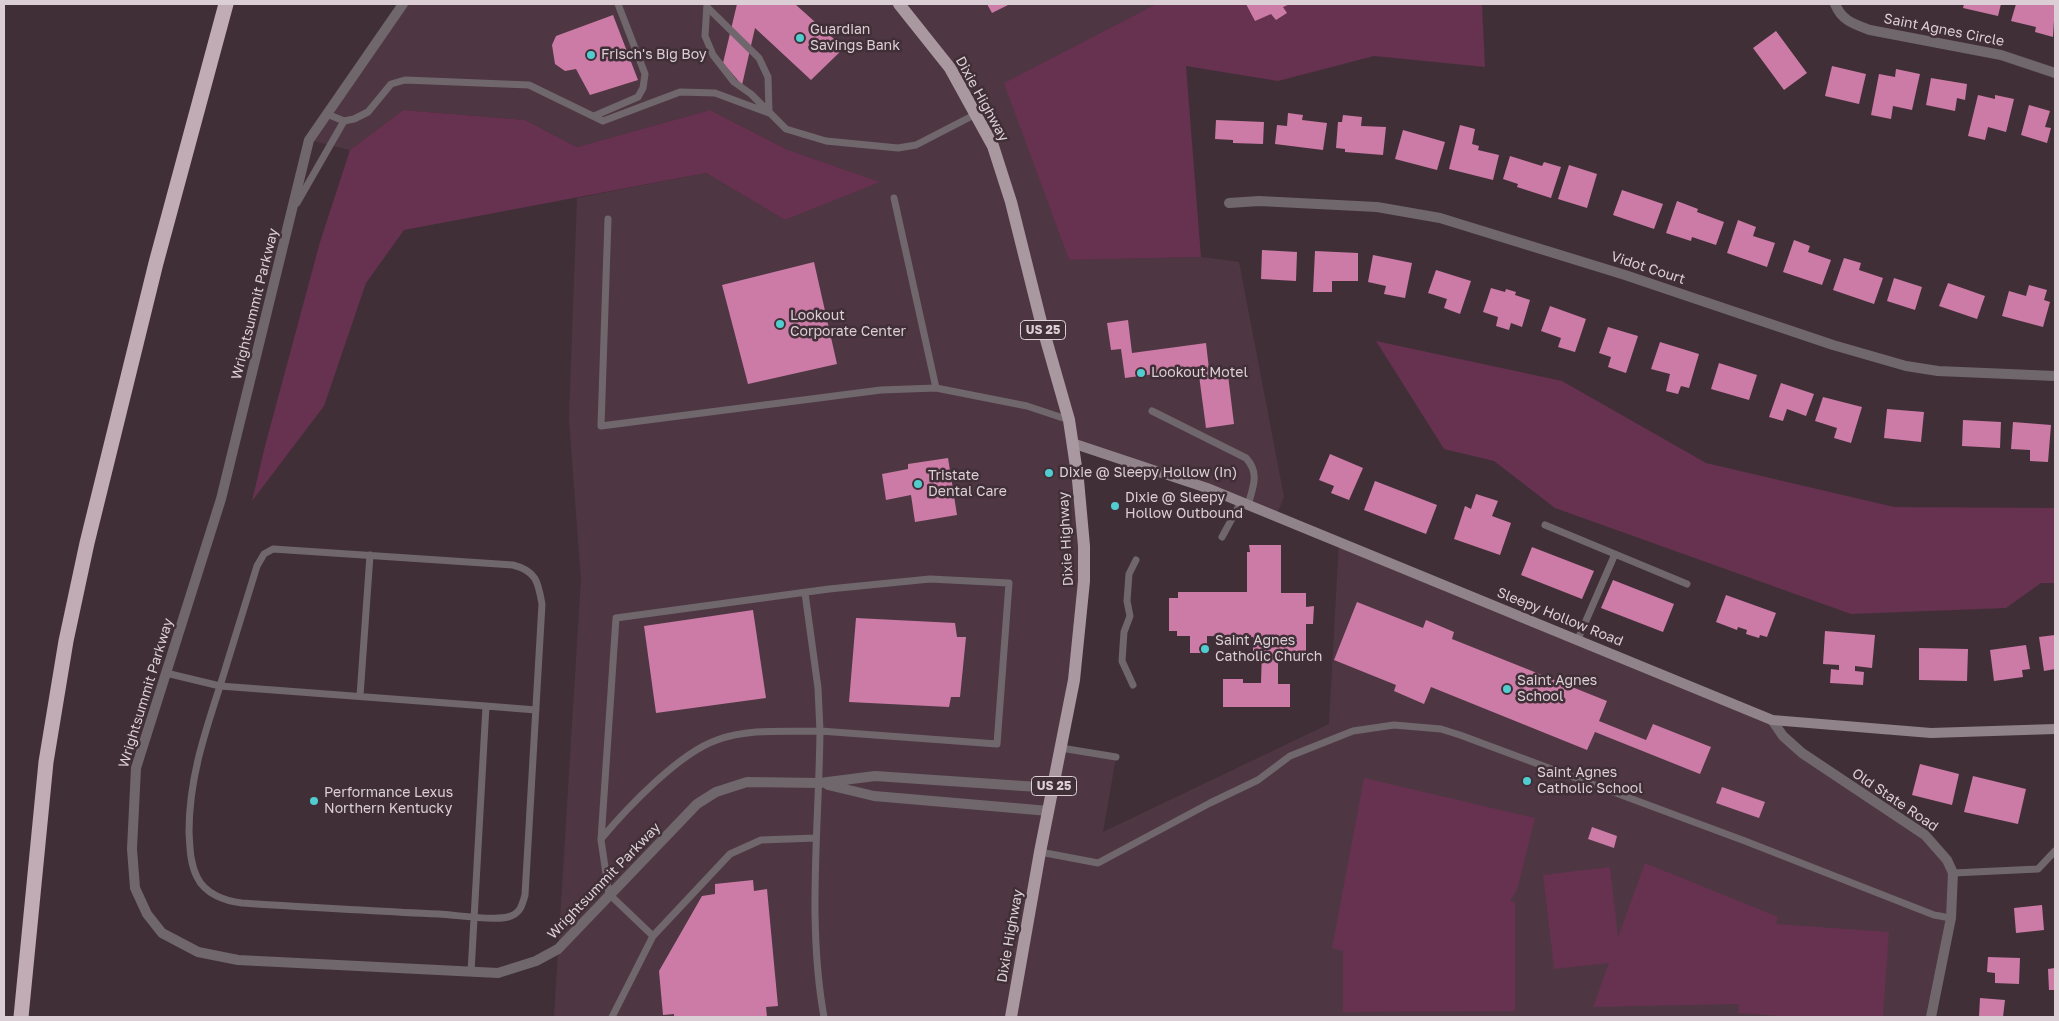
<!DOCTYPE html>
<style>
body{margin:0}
#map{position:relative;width:2059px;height:1021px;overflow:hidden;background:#412f38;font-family:"Golos Text",sans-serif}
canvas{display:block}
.frame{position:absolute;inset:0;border:5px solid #dbcfd5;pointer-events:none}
</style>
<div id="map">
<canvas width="2059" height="1021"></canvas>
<div class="frame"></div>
</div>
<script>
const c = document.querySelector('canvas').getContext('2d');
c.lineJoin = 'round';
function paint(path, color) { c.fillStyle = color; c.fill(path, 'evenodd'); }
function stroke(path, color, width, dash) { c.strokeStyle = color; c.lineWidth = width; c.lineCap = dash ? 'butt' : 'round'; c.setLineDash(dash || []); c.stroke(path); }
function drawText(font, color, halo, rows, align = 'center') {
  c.font = font + ' "Golos Text",sans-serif'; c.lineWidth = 5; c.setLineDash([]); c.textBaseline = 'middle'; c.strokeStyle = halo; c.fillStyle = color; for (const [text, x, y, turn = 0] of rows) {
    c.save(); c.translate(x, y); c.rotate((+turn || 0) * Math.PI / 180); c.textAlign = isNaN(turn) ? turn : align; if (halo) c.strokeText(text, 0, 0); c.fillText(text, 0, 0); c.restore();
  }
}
const built = new Path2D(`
 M403 4H1156L1005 83 1069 260 1201 257 1239 262 1284 497 1276 516 1072 443 1084 546 1061 748 1116 757 1103 832 1329 724 1339 542 1772 720 1783 736 1925 835 1953 873 1931 1017H554L581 580 569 419 577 198 706 173 785 220 879 182 788 150 710 110 577 147 525 120 403 110 350 150 309 140Z`);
const green = new Path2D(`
 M1156 4H1482L1485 67 1374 56 1278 81 1186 66 1201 257 1069 260 1004 83Z
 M403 110 525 120 577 147 710 110 788 150 880 182 785 220 706 173 404 230 366 283 324 406 252 501 265 446 320 242 350 150Z
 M1376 341 1562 381 1706 463 1894 507 2055 508V583H2041L2006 608 1851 614 1555 508 1494 461 1444 449Z
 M1364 778 1535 818 1517 890 1510 901 1515 902V1011L1343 1012V951L1332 948Z
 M1645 863 1778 917 1776 924 1889 932 1883 1017H1794L1738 1013 1739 1004 1593 1007 1609 963 1554 969 1543 875 1610 867 1618 937Z`);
const building = new Path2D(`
 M737 4H795L844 48 811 80 755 28 742 85 723 63Z
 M987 4H1010L992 13Z
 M1246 4H1290L1283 7 1287 13 1276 20 1271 14 1255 21Z
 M1964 4H2001L1998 16 1963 8Z
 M2016 4H2055L2053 37 2035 32 2036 27 2011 21Z
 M613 15 638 80 590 95 576 69 565 71 555 64 552 45 556 36Z
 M1776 31 1807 73 1784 90 1753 48Z
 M1832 66 1866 74 1859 104 1825 96Z
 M1896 69 1920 74 1912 110 1893 106 1891 119 1871 115 1879 74 1895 77Z
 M1931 78 1967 84 1965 100 1957 98 1955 111 1926 105Z
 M1978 95 1995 99V95L2014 99 2006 132 1988 127 1985 140 1968 136Z
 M2029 105 2050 111 2045 127 2051 128 2047 143 2021 135Z
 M1288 113 1303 115 1302 120 1327 123 1323 150 1275 144 1277 125 1287 126Z
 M1343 115 1362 117 1361 126 1386 127 1383 155 1345 152V149L1336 148 1338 122H1342Z
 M1216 120 1264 122 1263 144 1233 143V140L1215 139Z
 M1460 125 1475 129 1472 144 1479 146 1478 150 1499 155 1493 180 1449 169Z
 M1403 130 1445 142 1437 170 1395 159Z
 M1510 156 1542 166 1544 162 1561 167 1551 198 1517 187 1518 184 1503 179Z
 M1569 165 1597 174 1587 208 1558 199Z
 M1622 190 1663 204 1654 229 1613 215Z
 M1677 201 1698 209 1697 212 1724 222 1716 245 1692 237 1691 241 1666 233Z
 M1738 220 1756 227 1753 236 1775 243 1767 267 1727 253Z
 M1794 240 1810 246 1808 252 1831 260 1822 285 1783 272Z
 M1262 250 1297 252 1296 281 1261 279Z
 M1315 251 1358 253V281H1332V292H1313Z
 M1373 255 1412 263 1405 298 1384 294 1386 286 1368 282Z
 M1844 258 1861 263 1859 270 1883 278 1874 304 1833 290Z
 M814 262 837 364 748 384 722 285Z
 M1436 270 1471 281 1460 314 1444 308 1447 299 1428 293Z
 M1894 278 1922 287 1915 310 1887 301Z
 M1948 283 1985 296 1977 319 1939 306Z
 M2029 285 2047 290 2044 300 2050 302 2043 327 2002 316 2009 291 2026 296Z
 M1491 288 1505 292 1506 289 1516 292 1515 295 1530 300 1522 327 1511 323 1509 330 1496 326 1498 317 1483 312Z
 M1550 306 1586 319 1575 352 1558 347 1561 338 1541 331Z
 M1128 320 1132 353 1206 343 1209 369 1227 367 1234 424 1206 428 1198 368 1125 378 1121 349 1111 350 1107 323Z
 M1608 327 1638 336 1626 373 1608 367 1611 357 1599 353Z
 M1660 342 1699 354 1689 388 1681 386 1678 394 1666 391 1670 374 1651 369Z
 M1719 363 1757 375 1749 400 1711 389Z
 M1781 383 1814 394 1806 416 1787 409 1783 421 1769 417Z
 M1823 397 1862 407 1851 443 1834 438 1837 428 1815 421Z
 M1887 409 1924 412 1921 442 1884 438Z
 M1963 420 2001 422 2000 448 1962 446Z
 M2013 422 2051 425 2048 462 2030 461V450L2011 449Z
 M1330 454 1363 468 1349 500 1331 493 1334 486 1319 480Z
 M948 458 957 515 915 522 911 495 886 500 882 474 908 469V464Z
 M1375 481 1437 505 1426 534 1364 510Z
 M1476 494 1498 501 1492 516 1511 523 1500 555 1454 539 1465 506 1471 509Z
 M1249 545H1281V593H1306V607L1314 606 1313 624H1306V661H1278V684H1290V707H1223V679H1243V683H1261L1262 651H1253V637L1207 636V653H1190V636H1177V631H1169V598H1178V592H1247V552H1250Z
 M1532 547 1594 571 1582 599 1521 575Z
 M1613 580 1674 604 1663 632 1601 608Z
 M1726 595 1776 613 1767 637 1760 635 1759 638 1746 634 1747 630 1738 627 1737 630 1716 622Z
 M1357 602 1423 628 1426 620 1454 632 1452 639 1607 701 1599 721 1646 740 1653 724 1711 747 1700 774 1595 732 1587 750 1431 687 1424 704 1394 691 1396 685 1334 660Z
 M753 610 766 698 656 713 644 626Z
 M856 618 955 623 957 637H966L960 697H951L949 707 849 702Z
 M1825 631 1875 635 1872 668 1855 666V671L1864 672 1863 685 1830 683 1831 669 1839 670V665L1823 664Z
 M2055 635V669L2044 671 2039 637Z
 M2026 645 2030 669 2022 670 2023 677 1994 681 1990 650Z
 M1919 648 1968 649 1967 681 1919 680Z
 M1920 764 1959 774 1952 805 1912 795Z
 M1973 776 2026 789 2018 824 1964 812Z
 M1722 787 1765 802 1759 818 1716 803Z
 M1592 827 1617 836 1614 848 1588 839Z
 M753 880 754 891 767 889 778 1006 766 1007 767 1017H674V1014L663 1015 659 971 702 896 715 894V884Z
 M2042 905 2044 930 2016 933 2014 908Z
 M1988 957 2020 958 2019 984 1995 983V973L1987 972Z
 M2055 968V990H2049L2048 969Z
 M1980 998 2005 1000 2003 1017H1979Z`);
const service = new Path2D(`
 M707 4 705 36 713 55 734 82 751 94 786 129 826 141 898 148 916 145 976 114
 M708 8 759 58 768 77 769 113
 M327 114 344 121 354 119 368 112 391 84 405 80 529 85 603 121 680 92 715 93 769 113
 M594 116 638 97 643 88 645 74 618 4
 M894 198 936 388
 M297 203 344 121
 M608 219 601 426 881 390 936 388 1027 406 1069 420
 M1152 411 1246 458C1260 473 1253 487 1248 505
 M1545 525 1687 584
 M1222 537 1241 502
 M1578 639 1615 554
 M166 673 220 686C204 735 189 780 189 832 190 848 190 863 197 877 205 894 225 901 242 903 308 907 373 911 439 914 456 915 493 921 508 917 520 914 522 906 525 895L542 604C538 581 536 571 513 565L273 549 264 554 257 566 220 686 486 706 471 972
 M1133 685 1122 661 1124 632 1130 616 1127 601 1129 574 1136 560
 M360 696 370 555
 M486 706 536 710
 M1061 748 1116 757
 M601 839C627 808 679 753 717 740 750 728 787 732 820 731L818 688 805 593
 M1040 852 1098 863 1210 803 1258 780 1290 756 1353 731 1394 725 1441 729 1460 735 1745 841 1934 915 1951 918
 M1953 873 2038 869 2055 851
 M653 936 609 894 601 840 616 618 829 589 930 579 1009 583 997 744 820 731C819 826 807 923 824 1017
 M612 1017 653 936 730 854 761 840 816 838`);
const minor = new Path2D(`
 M403 4 309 140 221 499 136 768 132 849 135 888 147 914 162 933 198 952 238 960 498 973 536 961 558 949 697 804 716 792 747 782 820 783 875 776 1053 788
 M1835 4C1842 21 1854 24 1870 30L2001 55 2055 73
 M1229 203 1259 201 1377 207 1440 218 1625 275 1833 345 1906 366 1938 371 2055 376
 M1772 720 1783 736 1802 753 1925 835 1947 860 1953 873 1951 918 1931 1017
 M828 785 874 796 1049 811`);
const secondary = new Path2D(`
 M1072 443 1207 488 1772 720 1931 733 2055 729`);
const primary = new Path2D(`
 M899 4 950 68 993 146 1011 202 1041 322 1069 420 1078 480 1084 546V581L1074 680 1040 852 1011 1017`);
const motorway = new Path2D(`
 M21 1017 46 762 66 641 87 543 156 263 226 4`);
const markers = [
 [800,38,5,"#52cdcf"],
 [591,55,5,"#52cdcf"],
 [780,324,5,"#52cdcf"],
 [1141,373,5,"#52cdcf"],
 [1049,473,5,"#52cdcf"],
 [918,484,5,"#52cdcf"],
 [1115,506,5,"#52cdcf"],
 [1205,649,5,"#52cdcf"],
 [1507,689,5,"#52cdcf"],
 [1527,781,5,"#52cdcf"],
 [314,801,5,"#52cdcf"]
];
const shields = [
 [1043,330,45],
 [1054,786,45]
];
const shieldNames = [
 ["US 25",1043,330],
 ["US 25",1054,786]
];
const poiNames = [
 ["Guardian",810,30],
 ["Savings Bank",810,46],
 ["Frisch's Big Boy",601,55],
 ["Lookout",790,316],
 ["Corporate Center",790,332],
 ["Lookout Motel",1151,373],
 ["Dixie @ Sleepy Hollow (In)",1059,473],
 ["Tristate",928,476],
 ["Dental Care",928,492],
 ["Dixie @ Sleepy",1125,498],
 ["Hollow Outbound",1125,514],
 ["Saint Agnes",1215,641],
 ["Catholic Church",1215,657],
 ["Saint Agnes",1517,681],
 ["School",1517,697],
 ["Saint Agnes",1537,773],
 ["Catholic School",1537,789],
 ["Performance Lexus",324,793],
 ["Northern Kentucky",324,809]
];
const streetNames = [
 ["Saint Agnes Circle",1944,30,11],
 ["Dixie Highway",982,99,61],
 ["Vidot Court",1648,268,18],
 ["Wrightsummit Parkway",255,304,-76],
 ["Dixie Highway",1066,539,-93],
 ["Sleepy Hollow Road",1560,617,22],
 ["Wrightsummit Parkway",146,693,-73],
 ["Old State Road",1895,800,34],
 ["Wrightsummit Parkway",604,881,-46],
 ["Dixie Highway",1010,936,-80]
];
paint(built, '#4e3743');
paint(green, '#66324f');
paint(building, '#cc7ba6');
stroke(service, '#70676c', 7);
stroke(minor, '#70676c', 10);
stroke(secondary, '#91838a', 10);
stroke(primary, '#aa98a1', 12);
stroke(motorway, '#c1abb5', 15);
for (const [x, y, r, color] of markers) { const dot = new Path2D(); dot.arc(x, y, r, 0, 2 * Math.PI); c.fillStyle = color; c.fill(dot); stroke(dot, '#412f38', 2); }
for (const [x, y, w] of shields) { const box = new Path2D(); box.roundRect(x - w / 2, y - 9.5, w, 19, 4); c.fillStyle = '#412f38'; c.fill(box); stroke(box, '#dbcfd5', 1); }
drawText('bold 12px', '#dbcfd5', null, shieldNames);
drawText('14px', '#dbcfd5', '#412f38', poiNames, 'left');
drawText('14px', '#dbcfd5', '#412f38', streetNames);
</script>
